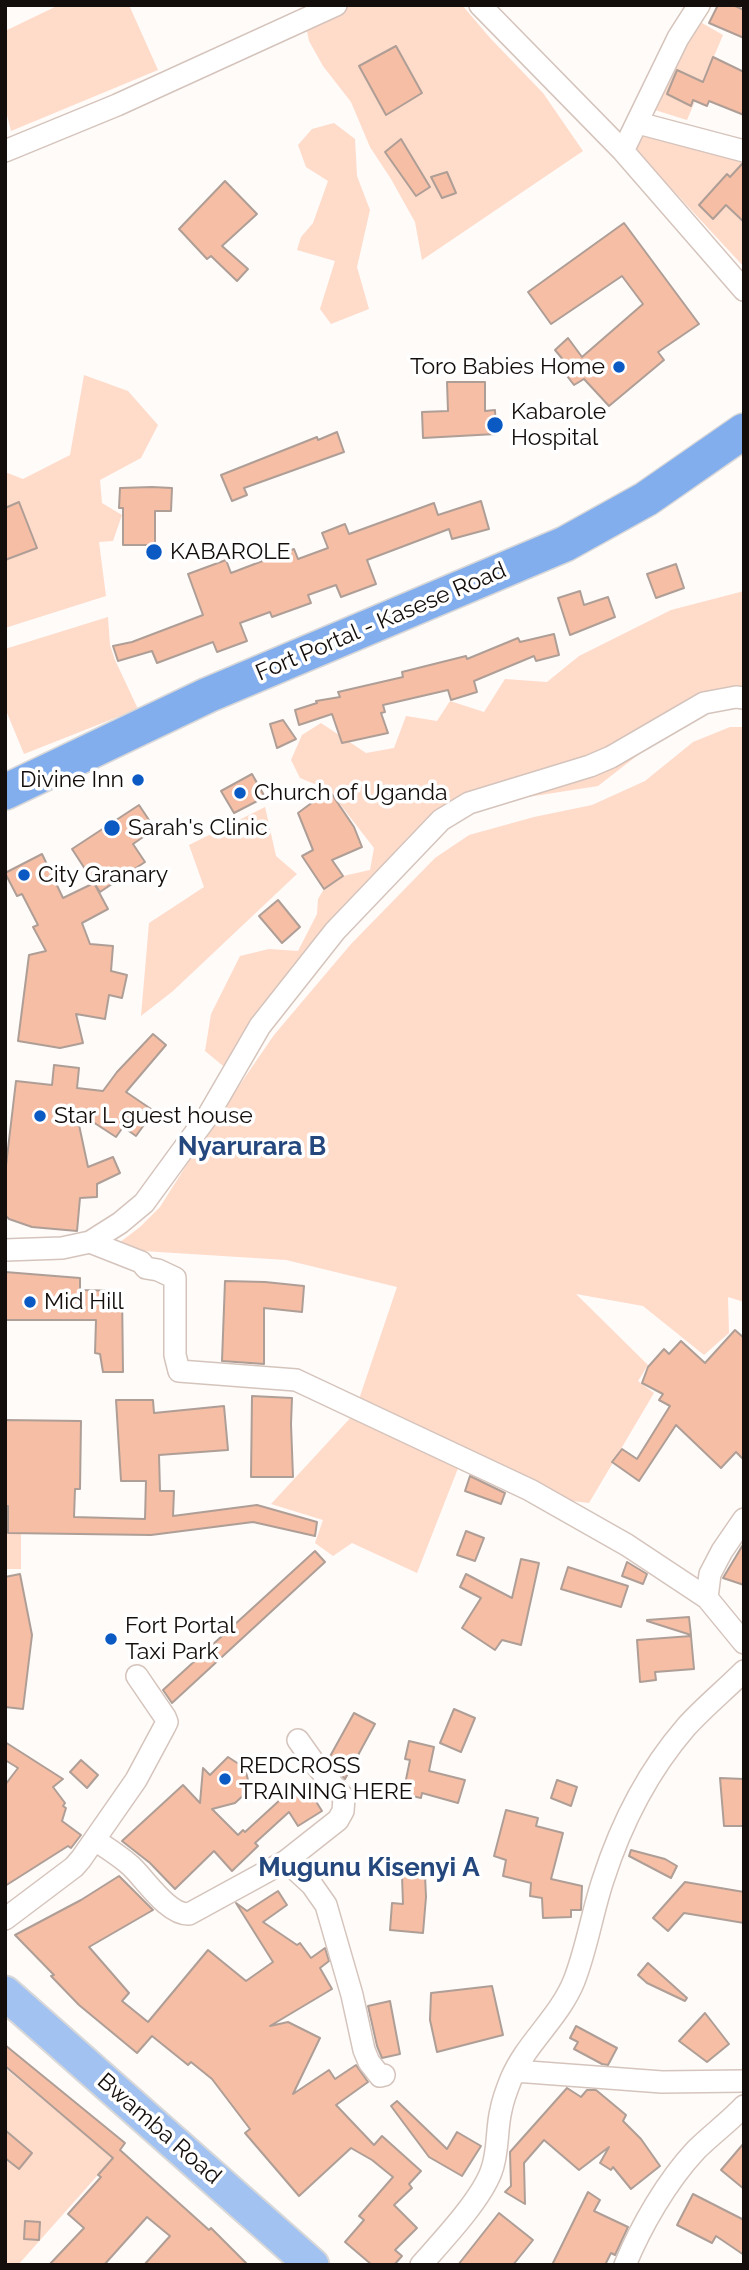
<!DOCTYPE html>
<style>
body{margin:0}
#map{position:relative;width:749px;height:2270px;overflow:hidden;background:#fefbf9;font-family:Raleway,sans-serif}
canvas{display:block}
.frame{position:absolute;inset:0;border:7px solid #130e0b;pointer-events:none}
</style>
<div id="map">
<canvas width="749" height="2270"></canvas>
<div class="frame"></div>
</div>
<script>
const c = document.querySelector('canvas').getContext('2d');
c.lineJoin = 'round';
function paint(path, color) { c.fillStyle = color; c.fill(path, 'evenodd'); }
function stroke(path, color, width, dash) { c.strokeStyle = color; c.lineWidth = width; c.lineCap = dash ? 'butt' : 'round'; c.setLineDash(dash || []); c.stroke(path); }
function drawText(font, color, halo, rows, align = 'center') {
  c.font = font + ' Raleway,sans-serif'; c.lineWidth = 7; c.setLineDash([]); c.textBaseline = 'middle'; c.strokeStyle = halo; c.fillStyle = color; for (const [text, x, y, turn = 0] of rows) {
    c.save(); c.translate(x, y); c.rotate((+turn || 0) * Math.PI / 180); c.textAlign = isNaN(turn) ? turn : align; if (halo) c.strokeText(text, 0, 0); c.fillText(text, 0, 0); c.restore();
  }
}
const green = new Path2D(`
 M59 5H129L158 70 11 131 5 107V31Z
 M344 5H462L491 39 543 93 583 151 422 260 415 222 391 179 370 147 351 102 323 66 309 41 306 26Z
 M695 19 723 35 687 120 642 106Z
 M643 120 744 149V267L633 147Z
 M334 123 355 139 357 176 370 210 357 267 369 309 331 324 320 309 335 261 297 250 301 237 313 223 328 181 306 167 298 145 312 129Z
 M84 375 128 391 158 425 141 458 100 480 102 503 122 515 113 541 99 542 106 596 5 628V560L37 548 19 503 5 508V472L23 479 70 455Z
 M744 591V699L692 713 598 786 528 797 451 820 343 930 228 1070 205 1051 211 1014 240 956 269 949 298 951 317 914 318 899 324 889 343 876 370 870 374 848 329 790 300 778 291 760 302 735 321 723 366 753 394 748 406 716 437 721 450 701 484 712 505 679 547 682 579 656 671 610Z
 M108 617 110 645 115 660 138 709 24 754 5 708V649Z
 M730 727H744V1302L728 1297 729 1333 704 1355 643 1306 576 1294 648 1365 638 1381 654 1393 589 1503 557 1499 462 1458 417 1573 352 1543 333 1556 315 1543 323 1520 271 1504 354 1414 397 1287 286 1260 111 1249 140 1227 160 1207 208 1131 274 1035 351 944 435 858 469 835 534 817 592 805 645 781 693 742Z
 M265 807 276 856 297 874 173 991 141 1016 149 923 204 887 189 845Z
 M5 1516H8V1533L21 1534V1569H5Z
 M5 2068 113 2158 18 2265H7L5 2258Z`);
const building = new Path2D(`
 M718 5H733L744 10V38L709 23Z
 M396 46 422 93 386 115 359 66Z
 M713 57 744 72V115L709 101 707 106 693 100 691 106 667 94 677 70 703 82Z
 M401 139 430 187 416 196 385 152Z
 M742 164H744V222L726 205 713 219 699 205 727 174 730 177Z
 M447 172 456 193 442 198 431 177Z
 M225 181 257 214 222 246 248 269 237 281 211 256 207 259 179 229Z
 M624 223 699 324 658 352 664 360 609 406 584 379 574 385 564 372 570 368 555 350 568 338 582 357 643 304 622 276 551 324 528 292Z
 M447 382H485V411L495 410 496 434 423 438 422 412 448 411Z
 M337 432 344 452 244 488 247 495 232 501 221 475 317 437 318 440Z
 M152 487 172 488 171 511H155V545H123V508H119L120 488Z
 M481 501 489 529 452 539 449 529 367 560 376 584 341 597 336 585 308 595 311 603 272 617 270 612 240 623 247 641 217 652 213 642 157 663 152 651 118 661 113 646 132 642 203 615 188 574 226 560 231 573 294 549 298 559 328 548 322 533 345 524 349 534 434 503 438 515Z
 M19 502 37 548 5 560V508Z
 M676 564 684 588 656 598 647 574Z
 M580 591 584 605 608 597 615 617 570 635 558 598Z
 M554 634 559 655 536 661 534 656 474 681 477 692 451 700 448 690 383 705 385 712 381 713 388 733 342 743 332 714 299 725 295 710 317 703 316 701 340 697 338 692 403 677 402 672 466 656 467 659 518 638 520 642Z
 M283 720 296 739 277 748 270 724Z
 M252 774 265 797 234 813 221 791Z
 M329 790 354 827 362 847 332 860 343 876 324 889 302 856 313 850 298 813Z
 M139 805 153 826 147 830 149 833 133 844 145 862 100 892 72 849Z
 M42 854 63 898 94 883 108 909 82 923 90 944 113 946 111 971 127 975 122 998 109 995 105 1019 76 1014 83 1043 60 1048 18 1041 29 955 46 951 33 927 38 925 22 894 17 896 5 873Z
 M278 900 300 927 282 943 259 916Z
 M153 1034 166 1045 126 1092 154 1111 136 1136 123 1127 116 1137 76 1111 88 1167 113 1157 120 1173 97 1184V1197L80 1198 77 1231 32 1227 9 1219 5 1215V1174L16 1081 52 1085 54 1065 79 1068 77 1088 103 1091 117 1072Z
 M5 1272 80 1278V1290L122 1291 123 1372H103L100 1354 95 1353 96 1320H5Z
 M225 1281 265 1282 304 1286 302 1312 264 1308V1364L222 1361Z
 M735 1330 744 1338V1460L736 1452 721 1468 676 1425 639 1481 612 1462 622 1449 637 1459 670 1406 659 1400 663 1394 642 1383 648 1367 664 1349 669 1354 681 1341 705 1363Z
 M252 1396 292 1398 291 1424 293 1477H251Z
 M116 1400H153L154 1413 224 1406 228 1450 159 1455 160 1491H174L173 1516 257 1505 317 1522 315 1536 253 1522 151 1535 8 1533V1506H5V1420L81 1421 80 1489H75L74 1517 145 1519 146 1481H121Z
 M470 1476 505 1493 501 1504 465 1491Z
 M466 1531 484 1538 475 1561 457 1555Z
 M744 1543V1585L723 1578Z
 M315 1551 325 1562 172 1703 163 1690Z
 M521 1559 539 1563 521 1645 502 1640 495 1650 462 1628 481 1598 460 1587 466 1574 512 1598Z
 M627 1562 647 1574 643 1584 622 1576Z
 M568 1567 628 1586 621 1607 561 1589Z
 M20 1574 32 1635 23 1709 5 1707V1577Z
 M689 1617 691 1635 647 1621V1620Z
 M691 1636 694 1669 655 1672 656 1680 640 1682 637 1640Z
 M454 1709 475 1718 461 1752 440 1743Z
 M354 1713 375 1724 345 1779 328 1760Z
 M409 1741 434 1747 429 1771 465 1780 458 1803 422 1793 421 1798 403 1794 410 1760 405 1759Z
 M5 1742 63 1779 53 1787 65 1803 63 1806 66 1808 62 1821 81 1835 71 1848 68 1846 5 1886V1785L18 1768 5 1760Z
 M228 1757 245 1768 249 1784 247 1792 235 1803 212 1809 238 1835 243 1830 245 1832 281 1799 305 1784 322 1811 298 1826 289 1812 255 1843 258 1846 232 1871 214 1851 175 1889 150 1863 122 1841 183 1785 200 1803 203 1768 210 1775Z
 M81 1760 98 1775 87 1788 70 1772Z
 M720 1778 744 1779V1826H724Z
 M557 1780 577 1787 571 1806 551 1798Z
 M506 1810 538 1818 536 1826 563 1833 551 1879 582 1886 581 1910H571V1917L543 1918 542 1898 530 1896 531 1883 503 1876 506 1860 494 1856Z
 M631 1850 665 1859 677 1866 671 1878 629 1856Z
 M425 1875 426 1897 423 1933 390 1930 392 1903 403 1904 402 1876Z
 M119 1876 153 1910 89 1947 129 1993 122 2001 148 2022 208 1950 246 1981 273 1962 236 1903 247 1911 278 1891 287 1905 263 1922 297 1945 300 1943 311 1958 325 1948 329 1961 320 1968 332 1989 270 2026 288 2022 320 2038 293 2094 329 2070 335 2079 356 2065 368 2082 336 2105 374 2145 382 2136 421 2171 409 2184 412 2188 394 2205 417 2228 395 2250 402 2256 394 2265H372L345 2242 364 2220 359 2216 393 2177 372 2160 351 2148 299 2196 245 2133 250 2129 212 2079 191 2062 188 2065 152 2036 137 2053 79 2005 51 1976 54 1975 15 1935 81 1900Z
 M685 1882 744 1892V1923L684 1913 668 1931 653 1918Z
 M648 1963 687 1998 685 2001 647 1983 638 1975Z
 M492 1986 503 2035 437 2052 430 2020 431 1993Z
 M390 2001 400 2054 382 2058 377 2046 368 2006Z
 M705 2013 729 2044 707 2062 679 2041Z
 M576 2026 617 2048 608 2065 602 2064 574 2049 578 2042 570 2038Z
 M5 2045 125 2143 120 2150 209 2230 211 2228 248 2265H144L170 2236 147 2217 104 2265H49L84 2228 68 2214 101 2177 98 2175 113 2158 5 2066Z
 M567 2088 581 2097 587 2090H596L626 2115 623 2121 641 2139 660 2166 631 2189 613 2167 611 2170 600 2163 609 2147 579 2170 544 2140 524 2163 525 2204 505 2192 511 2186 510 2152Z
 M397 2101 447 2149 457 2132 481 2146 462 2176 429 2157 391 2106Z
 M5 2130 32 2153 19 2169 5 2158Z
 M744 2143V2189L721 2170Z
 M588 2192 600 2200 594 2211 628 2227 615 2255 611 2253 605 2265H552Z
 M693 2194 744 2220V2255L716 2236 712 2243 677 2225Z
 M499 2213 533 2240 513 2265H458Z
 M25 2221 40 2222 39 2240 24 2239Z`);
const minor = new Path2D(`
 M480 5 623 151 744 290
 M638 123 744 151
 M5 151 117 105 336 5
 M623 151 678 38 699 5
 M90 1242 141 1262 146 1268 158 1270 175 1278V1355L179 1371 296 1380 530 1490 627 1545 707 1598
 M5 1250 62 1248 90 1242 120 1223 144 1203 209 1114 260 1026 335 931 441 820 469 803 590 766 611 757 704 703 736 697 744 698
 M744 1519 722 1551 710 1574 707 1598 744 1643
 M95 1840C107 1848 120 1856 131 1866 145 1879 168 1915 189 1914L286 1861 338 1820 343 1811 344 1798 315 1764 298 1740
 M286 1861 312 1885 326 1905 352 1995 364 2050 369 2062 380 2076 384 2075
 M5 1919 74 1867 81 1859 136 1780 165 1726 167 1722 165 1717 137 1676
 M515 2071 662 2082 744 2081
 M421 2265C442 2241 480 2201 491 2172 499 2152 496 2130 501 2110 503 2099 507 2089 511 2079 526 2043 559 2018 574 1981 587 1948 592 1913 603 1880 621 1824 648 1771 686 1727 704 1707 725 1690 744 1671
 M625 2265C641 2226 667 2181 696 2150 711 2135 729 2122 744 2106`);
const primary = new Path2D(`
 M5 1993 312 2265`);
const trunk = new Path2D(`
 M5 792 208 695 565 544 646 499 744 431`);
const markers = [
 [619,367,7,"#0b59c3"],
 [495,425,9,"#0b59c3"],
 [154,552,9,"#0b59c3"],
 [138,780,7,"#0b59c3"],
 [240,793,7,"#0b59c3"],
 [112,828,9,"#0b59c3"],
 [24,875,7,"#0b59c3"],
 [40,1116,7,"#0b59c3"],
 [30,1302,7,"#0b59c3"],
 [111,1639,7,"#0b59c3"],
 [225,1779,7,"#0b59c3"]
];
const poiNames = [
 ["Toro Babies Home",605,367,"right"],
 ["Kabarole",511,412],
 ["Hospital",511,438],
 ["KABAROLE",170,552],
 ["Divine Inn",124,780,"right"],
 ["Church of Uganda",254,793],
 ["Sarah's Clinic",128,828],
 ["City Granary",38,875],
 ["Star L guest house",54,1116],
 ["Mid Hill",44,1302],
 ["Fort Portal",125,1626],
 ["Taxi Park",125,1652],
 ["REDCROSS",239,1766],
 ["TRAINING HERE",239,1792]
];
const streetNames = [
 ["Fort Portal - Kasese Road",381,622,-23],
 ["Bwamba Road",159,2129,41]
];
const quarterNames = [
 ["Nyarurara B",252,1147],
 ["Mugunu Kisenyi A",369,1868]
];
paint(green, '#ffdbca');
paint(building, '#f5bea5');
stroke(building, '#af9e96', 2);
stroke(minor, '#d5c4bc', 24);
stroke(primary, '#d9d8d8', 37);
stroke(trunk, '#d9d8d8', 38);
stroke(minor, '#fff', 21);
stroke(primary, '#a2c2f2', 33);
stroke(trunk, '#83aeee', 35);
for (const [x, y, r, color] of markers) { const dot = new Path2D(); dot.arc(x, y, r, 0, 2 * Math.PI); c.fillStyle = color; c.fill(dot); stroke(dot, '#fff', 2.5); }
drawText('23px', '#130e0b', '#fff', poiNames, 'left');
drawText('23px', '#130e0b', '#fff', streetNames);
drawText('bold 26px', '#24477d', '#fff', quarterNames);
</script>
